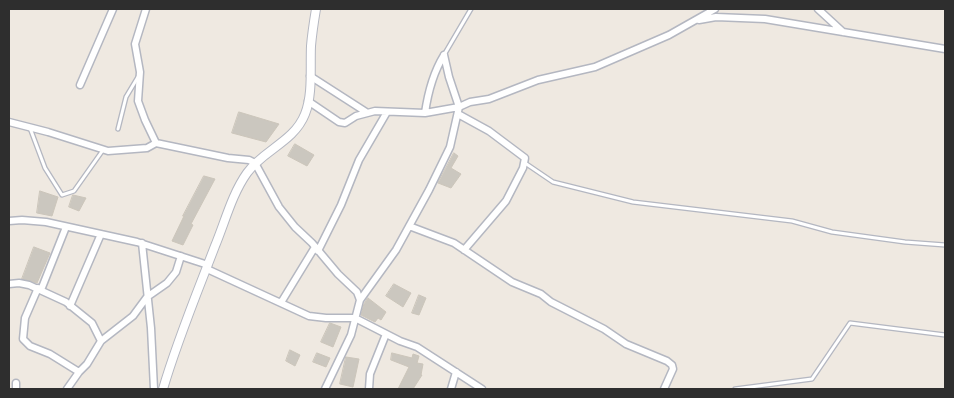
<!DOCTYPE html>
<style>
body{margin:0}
#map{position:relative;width:954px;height:398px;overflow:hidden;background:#efe9e1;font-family:"Archivo Narrow",sans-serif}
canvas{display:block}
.frame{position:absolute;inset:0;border:10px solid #2e2e2e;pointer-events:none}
</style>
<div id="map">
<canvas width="954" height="398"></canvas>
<div class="frame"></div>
</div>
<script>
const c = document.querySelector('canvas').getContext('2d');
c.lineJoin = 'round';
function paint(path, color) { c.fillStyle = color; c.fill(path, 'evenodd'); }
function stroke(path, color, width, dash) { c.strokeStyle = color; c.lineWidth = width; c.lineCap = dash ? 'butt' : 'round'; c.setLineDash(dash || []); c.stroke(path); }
const building = new Path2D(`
 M239 112 279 124 266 142 232 133Z
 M295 144 314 155 307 166 288 156Z
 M454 153 458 156 451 168 461 174 451 188 438 183Z
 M204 176 215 179 191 224 193 225 183 245 172 241 184 216H183Z
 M40 191 58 197 52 216 37 213Z
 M73 195 86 198 79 211 69 207Z
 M34 247 50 253 37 283 22 279Z
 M394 284 411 293 403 307 386 296Z
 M419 295 426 298 419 315 412 313Z
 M368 298 386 312 381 320 378 318 375 322 361 315 364 304Z
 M330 323 341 327 333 347 321 342Z
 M290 350 300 355 295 366 286 361Z
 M317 353 330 358 326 367 313 362Z
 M392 353 412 358 413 354 419 356 417 363 423 364 421 375H422L413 389H398L409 367 391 360Z
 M346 357 359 359 353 387 340 384Z`);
const service = new Path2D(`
 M444 55 471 9
 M30 128 45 168 62 195 74 191 103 150
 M118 129 126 97 138 77
 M525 163 553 182 633 202 792 221 832 232 905 242 945 245
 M735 389 812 379 850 323 945 335`);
const minor = new Path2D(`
 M146 9 135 44 140 72 138 101 145 120 156 143
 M818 9 843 32
 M699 20 716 17 765 19 945 49
 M310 76 366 112
 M80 85 113 9
 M308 101 339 122 345 123 356 116 375 111 425 113 459 107 470 102 489 99 538 80 595 67 669 35 715 9
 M425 113C428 92 433 73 444 55
 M458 114 489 131 525 158 523 168 506 201 464 250
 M9 122 48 132 108 151 147 148 156 143 228 158 249 160 255 163 279 207 295 227 312 243 338 274 357 292 360 300
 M9 221 22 220 46 222 137 242 208 265
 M409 226 454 243 512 282 541 294 551 302 604 329 626 344 667 361 672 365 673 369 664 389
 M142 243 151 328 154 389
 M318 251 341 205 359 160 387 112
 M207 269 309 316 326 318H355L400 341 417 347 482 389
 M9 284 19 283 29 285 66 302 92 323 101 341
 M38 288 25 318 23 339 30 346 50 354 79 372
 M41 290 66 227
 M279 302 282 301 315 247
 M70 306 101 234
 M16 383V389
 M67 389 79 372 87 364 101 341 133 316 147 297 167 283 176 272 181 256
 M325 389 351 335 360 300 396 250 429 190 450 147 459 107 449 77 444 55
 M369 389 370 374 386 334
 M451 389 456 372`);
const tertiary = new Path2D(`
 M163 389C177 341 197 293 215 246 225 222 232 194 247 173 263 150 294 142 305 114 313 94 310 68 311 46 312 34 314 21 316 9`);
paint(building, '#cbc7bf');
stroke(building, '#cbc5ba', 1);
stroke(service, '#b4b7c1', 5.5);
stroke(minor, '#b4b7c1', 9);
stroke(tertiary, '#b4b7c1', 10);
stroke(service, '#fff', 3);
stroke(minor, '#fff', 6);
stroke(tertiary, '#fff', 8);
</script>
